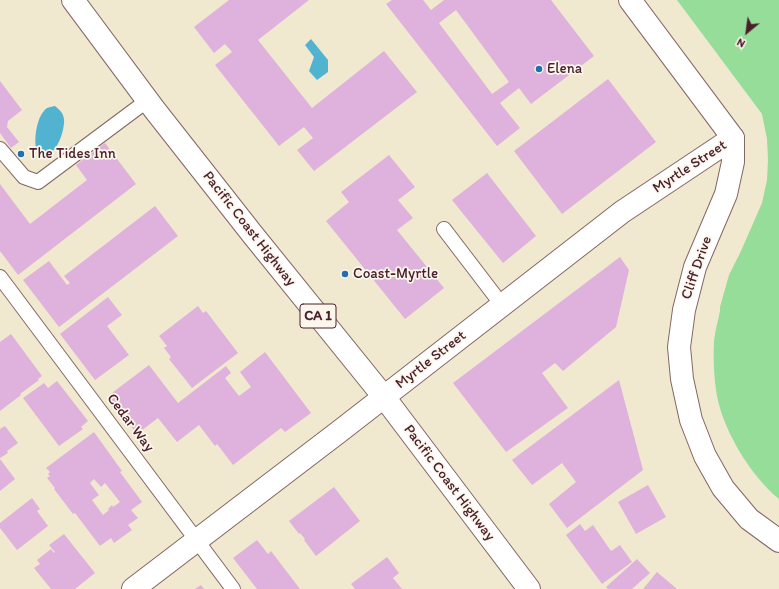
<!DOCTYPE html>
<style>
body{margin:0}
#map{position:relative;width:779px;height:589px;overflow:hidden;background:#f0e9cf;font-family:Itim,sans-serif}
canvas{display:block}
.north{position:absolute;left:727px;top:12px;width:40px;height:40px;-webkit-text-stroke:3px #fbf7ec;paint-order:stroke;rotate:209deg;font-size:11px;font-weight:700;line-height:16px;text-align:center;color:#4a1f2b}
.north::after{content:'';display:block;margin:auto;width:14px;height:18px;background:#4a1f2b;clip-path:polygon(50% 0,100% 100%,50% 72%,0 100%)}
</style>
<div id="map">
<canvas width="779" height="589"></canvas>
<div class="north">N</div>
</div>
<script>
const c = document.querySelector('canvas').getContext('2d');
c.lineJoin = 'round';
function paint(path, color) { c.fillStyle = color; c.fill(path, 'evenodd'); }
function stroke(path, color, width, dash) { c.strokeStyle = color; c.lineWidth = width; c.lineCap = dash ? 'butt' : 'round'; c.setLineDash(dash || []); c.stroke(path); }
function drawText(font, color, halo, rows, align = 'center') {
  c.font = font + ' Itim,sans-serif'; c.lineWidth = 3.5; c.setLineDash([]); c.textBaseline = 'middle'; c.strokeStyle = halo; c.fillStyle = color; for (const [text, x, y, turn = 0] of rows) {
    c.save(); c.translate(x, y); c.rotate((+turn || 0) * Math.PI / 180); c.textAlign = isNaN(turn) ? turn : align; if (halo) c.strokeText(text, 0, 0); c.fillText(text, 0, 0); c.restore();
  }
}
const green = new Path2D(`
 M677 0H779V499C751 476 724 432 717 396 714 379 713 358 714 341 715 331 718 321 720 311V307L729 275 741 251 762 203 767 180 768 160 767 139 762 114Z`);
const water = new Path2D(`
 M311 39 328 60V72L317 80 309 71 314 57 305 45Z
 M55 106C60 110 63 113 64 119 65 129 58 151 48 154 46 155 44 155 42 155 39 153 37 151 36 148 34 138 37 118 44 111 46 107 51 107 55 106Z`);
const building = new Path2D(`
 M229 0H309L258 40 312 108 384 51 417 92 314 171 297 150 313 138 304 127 279 146 215 65 232 52 225 44 214 53 194 27Z
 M392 0H423L431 10 444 0H551L594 56 531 104 519 88 500 103 520 128 497 146 386 4ZM456 10 509 82 492 94 439 23Z
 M608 79 656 142 562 214 514 151Z
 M0 81 22 110 8 121 7 127 19 142 11 148 0 133Z
 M105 143 136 184 18 275 0 251V184L30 224 87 180 76 165Z
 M389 155 415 187 398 200 413 218 397 230 444 288 405 319 326 221 349 202 341 192Z
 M487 173 536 236 503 263 452 200Z
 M155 206 178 236 59 327 23 280 49 261 67 285 70 283 64 276Z
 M620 257 629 270 616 327 563 371 555 363 542 373 568 408 506 452 453 383Z
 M108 297 122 315 107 326 129 355 95 380 60 334Z
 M198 306 203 313 206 311 238 353 192 388 169 359 171 357 164 348 167 346 159 336Z
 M11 334 42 376 38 379 39 380 20 394 21 395 0 411V342Z
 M265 352 311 413 285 432 281 428 233 465 217 444 215 446 199 425 177 442 158 418 137 434 108 396 149 365 178 403 226 366 231 373 225 378 239 396 251 387 240 372Z
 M619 380 643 470 567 528 549 504 576 482 562 463 532 485 512 460Z
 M57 381 88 421 81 427 83 429 59 446 23 398 44 383 48 388Z
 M5 426 18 443 7 451 8 453 0 458V429Z
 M94 432 122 471 120 472 142 502 131 510 138 518 128 525 132 530 114 543 111 538 100 546 75 513 73 514 54 489 55 488 47 478 50 476 48 474 50 472 46 468ZM94 479 101 487 105 483 120 502 113 507 112 505 108 509 109 510 103 515 92 500 99 495 90 483Z
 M0 459 15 479 0 491Z
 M648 485 666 517 636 534 618 502Z
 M334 487 360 521 316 556 304 540 305 539 300 533 299 534 289 521Z
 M32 498 40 509 37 511 48 526 17 550 0 528V523Z
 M580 524 585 531 593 525 611 551 620 545 632 562 602 584 566 535Z
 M64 534 95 573 75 589H51L34 568 40 564 37 560 51 549 54 553 55 552 49 545Z
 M257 540 268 554 271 551 300 589H257L233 558Z
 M387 557 399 573 393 578 402 589H355L351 584Z
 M637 559 650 573 632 589H608L606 587Z
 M657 572 677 589H643Z
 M201 585 204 589H195Z`);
const lane = new Path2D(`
 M0 149 24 177 38 182 148 100
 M444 229 502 305
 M0 277 233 589`);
const street = new Path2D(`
 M133 589 340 431 622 212 733 138`);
const secondary = new Path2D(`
 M630 0 733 138V162L726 194 695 267 684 310 679 347 682 379 691 420 705 456 723 488 749 519 779 541`);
const highway = new Path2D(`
 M73 0 154 109 253 235 384 397 529 589`);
const markers = [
 [539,69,4,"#1f6fb2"],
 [21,154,4,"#1f6fb2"],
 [345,274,4,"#1f6fb2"]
];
const shields = [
 [318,316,36]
];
const shieldNames = [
 ["CA 1",318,316]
];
const poiNames = [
 ["Elena",547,69],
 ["The Tides Inn",29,154],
 ["Coast-Myrtle",353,274]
];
const streetNames = [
 ["Myrtle Street",690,167,-33],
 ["Pacific Coast Highway",249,229,52],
 ["Cliff Drive",697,268,-71],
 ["Myrtle Street",431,360,-38],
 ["Cedar Way",130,423,53],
 ["Pacific Coast Highway",449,483,53]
];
paint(green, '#95dd98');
paint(water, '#52b3d1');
paint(building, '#deb2dc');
stroke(lane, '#846664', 16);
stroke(street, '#846664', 24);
stroke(secondary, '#846664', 24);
stroke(highway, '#846664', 24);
stroke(lane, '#fff', 14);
stroke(street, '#fff', 22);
stroke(secondary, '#fff', 22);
stroke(highway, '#fff', 22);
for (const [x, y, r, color] of markers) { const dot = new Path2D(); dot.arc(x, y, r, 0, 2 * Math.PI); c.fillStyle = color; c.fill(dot); stroke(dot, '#fbf7ec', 1.5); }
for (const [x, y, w] of shields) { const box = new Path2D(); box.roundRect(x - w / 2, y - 12, w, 24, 3); c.fillStyle = '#fbf7ec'; c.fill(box); stroke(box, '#4a1f2b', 1); }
drawText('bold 14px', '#4a1f2b', null, shieldNames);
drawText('15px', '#4a1f2b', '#fbf7ec', poiNames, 'left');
drawText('15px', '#4a1f2b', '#fbf7ec', streetNames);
</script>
